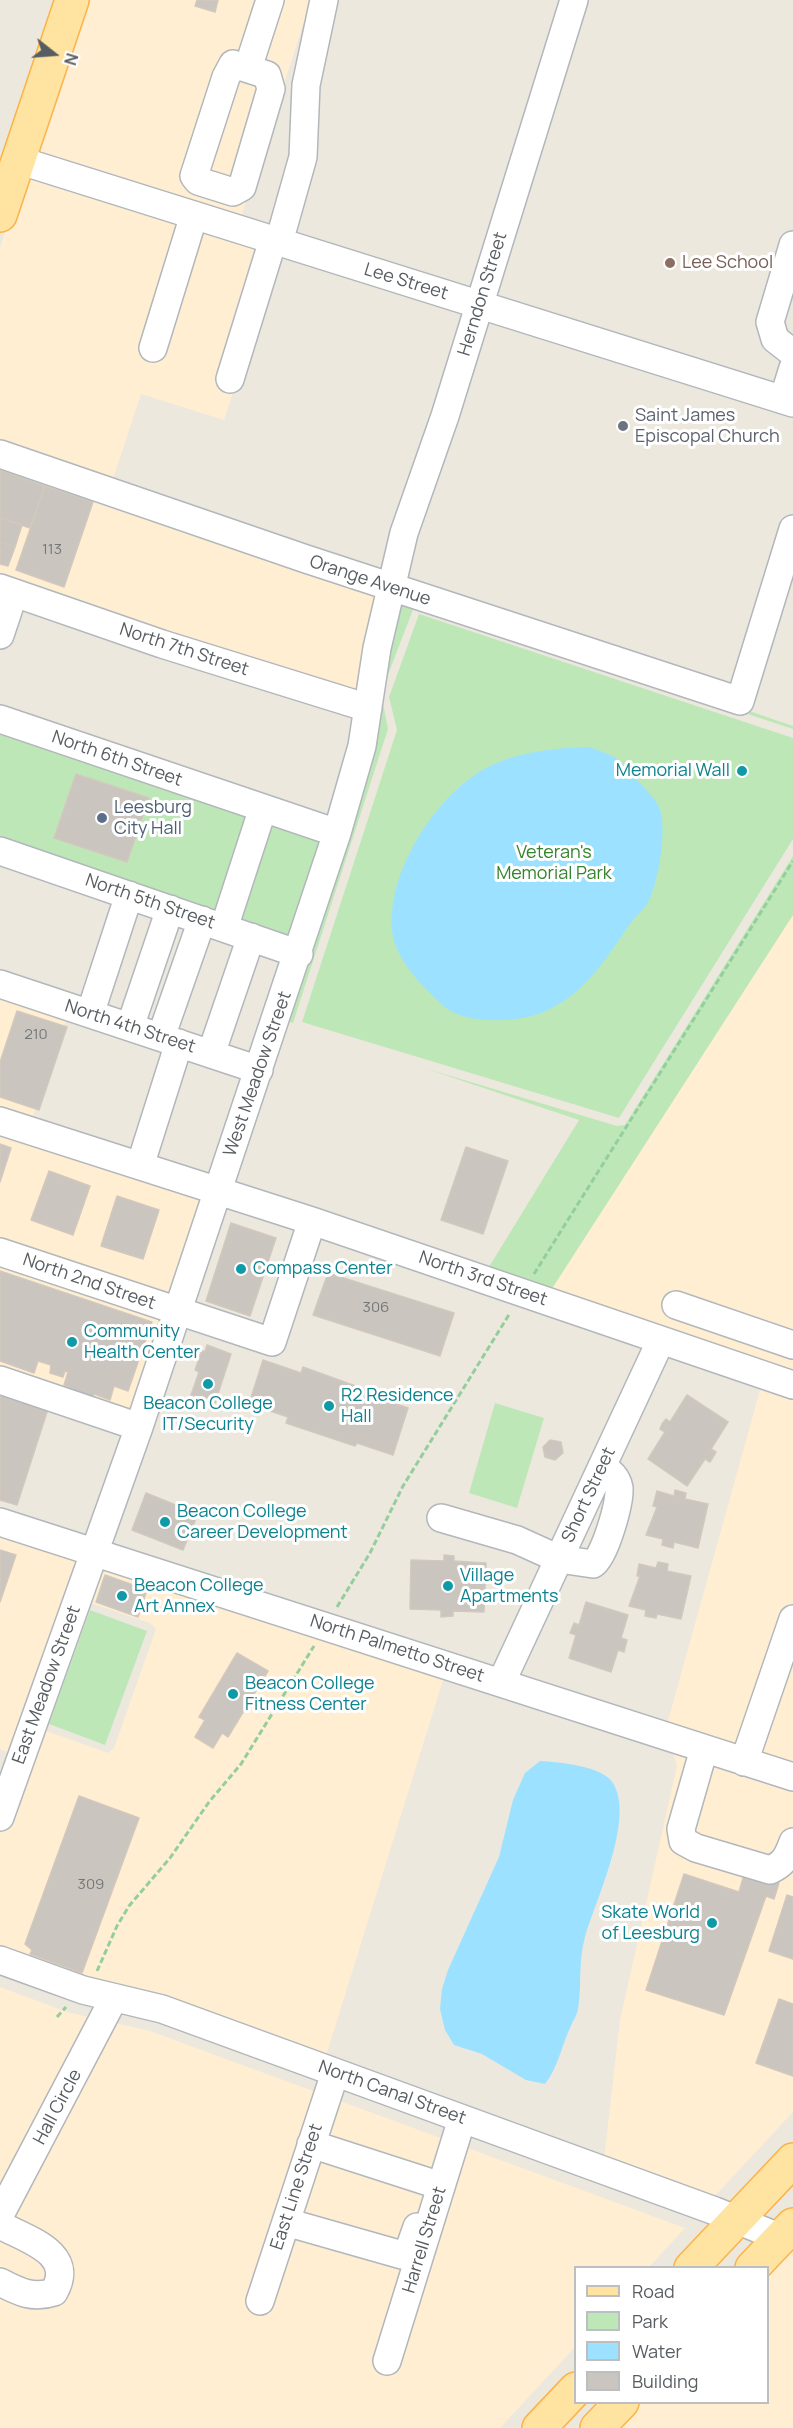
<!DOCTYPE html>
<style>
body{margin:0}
#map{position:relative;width:793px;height:2428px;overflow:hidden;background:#ede8de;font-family:Manrope,sans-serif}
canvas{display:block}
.legend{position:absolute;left:574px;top:2266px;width:195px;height:138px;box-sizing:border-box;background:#fff;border:2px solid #bcbec0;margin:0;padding:8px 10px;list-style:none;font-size:18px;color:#585d61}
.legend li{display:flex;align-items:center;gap:12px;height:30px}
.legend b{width:30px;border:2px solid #bcbec0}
.north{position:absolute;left:24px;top:24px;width:60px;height:60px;-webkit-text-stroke:4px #fff;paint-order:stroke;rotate:107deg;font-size:16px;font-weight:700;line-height:24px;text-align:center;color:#585d61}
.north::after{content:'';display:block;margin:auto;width:21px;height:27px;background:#585d61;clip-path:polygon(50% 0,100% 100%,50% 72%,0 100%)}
</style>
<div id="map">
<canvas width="793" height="2428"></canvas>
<ul class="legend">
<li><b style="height:8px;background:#ffe3a1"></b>Road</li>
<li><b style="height:16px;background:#bee7b8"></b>Park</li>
<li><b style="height:16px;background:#9ce1ff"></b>Water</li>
<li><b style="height:16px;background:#cac5be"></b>Building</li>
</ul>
<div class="north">N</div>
</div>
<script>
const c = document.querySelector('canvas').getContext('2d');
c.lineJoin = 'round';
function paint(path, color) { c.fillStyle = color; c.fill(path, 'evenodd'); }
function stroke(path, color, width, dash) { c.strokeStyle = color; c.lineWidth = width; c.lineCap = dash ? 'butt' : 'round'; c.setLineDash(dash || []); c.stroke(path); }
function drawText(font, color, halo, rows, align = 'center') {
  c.font = font + ' Manrope,sans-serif'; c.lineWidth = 6; c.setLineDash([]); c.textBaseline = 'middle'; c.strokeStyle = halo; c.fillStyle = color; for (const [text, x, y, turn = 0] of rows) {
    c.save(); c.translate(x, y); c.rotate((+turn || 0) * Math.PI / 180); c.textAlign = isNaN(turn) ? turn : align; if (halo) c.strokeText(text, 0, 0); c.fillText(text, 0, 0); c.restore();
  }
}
const commercial = new Path2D(`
 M83 0H311L240 220 31 154Z
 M25 172 278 252 224 420 141 394 109 491 394 589 357 705 16 600 0 644V248Z
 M793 915V2112L712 2199 604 2160 620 2020 677 1766 666 1728 764 1376 544 1301Z
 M0 986 70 1009 28 1130 218 1191 141 1426 0 1379Z
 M0 1528 448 1664 325 2059 0 1951V1816L9 1753 0 1749ZM88 1602 150 1623 156 1629 114 1748 108 1753 41 1729Z
 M0 1987 67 2012 150 2031 685 2228 649 2267 576 2268 575 2347 500 2428H0Z
 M793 2240V2428H611L636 2403 768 2402V2268Z`);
const green = new Path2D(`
 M394 589 793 726V729L422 606 414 607 381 693 388 729 293 1023 278 1018Z
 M419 614 793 738V839L619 1118 302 1022 397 730 389 697Z
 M0 729 324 839 291 939 0 843Z
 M793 856V915L544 1301 481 1280 579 1120 424 1068 617 1126 625 1125Z
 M495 1403 544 1418 517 1508 469 1493Z
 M90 1610 147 1631 105 1745 49 1724Z`);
const water = new Path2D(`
 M589 747C617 756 621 760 639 782 646 790 655 798 659 807 668 826 658 887 647 904 643 910 637 915 632 921 609 954 590 987 554 1007 534 1018 511 1021 488 1020 474 1019 458 1017 446 1008 427 992 397 961 393 936 383 875 438 790 492 765 523 751 555 748 589 747Z
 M540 1761C558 1762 603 1766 613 1783 635 1819 596 1899 585 1937 578 1962 582 1984 578 2009 577 2016 573 2020 571 2026 561 2046 559 2066 545 2084L526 2080 482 2054 454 2045 445 2030 440 2009 442 1989 448 1970 499 1857 513 1800 525 1773Z`);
const building = new Path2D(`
 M197 0H218L215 12 195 6Z
 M0 470 45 486 30 528 0 518Z
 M45 486 93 502 64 587 16 570Z
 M0 518 22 525 15 547 0 542Z
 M0 542 15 547 8 566 0 564Z
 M76 774 149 798 127 862 54 838Z
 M17 1011 67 1027 39 1110 0 1097V1062Z
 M0 1144 11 1148 0 1182Z
 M466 1147 508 1161 483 1234 441 1220Z
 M49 1171 90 1186 73 1235 31 1220Z
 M117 1196 159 1210 143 1259 101 1246Z
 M231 1223 276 1238 250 1316 206 1301Z
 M0 1271 152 1322 128 1391 114 1386 110 1400 94 1394 92 1398 64 1385 68 1372 65 1371 63 1377 50 1373 51 1365 38 1361 34 1373 0 1361Z
 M328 1273 454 1313 440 1356 313 1315Z
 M207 1345 231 1354 215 1403 191 1395 199 1372 195 1370 202 1350 205 1352Z
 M263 1360 301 1373 303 1367 375 1393 373 1396 408 1408 393 1455 357 1443 355 1446 286 1423 288 1417 249 1404Z
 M0 1393 48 1409 17 1505 0 1500Z
 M687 1395 728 1422 711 1449 716 1452 710 1462 705 1459 687 1486 648 1459 665 1432 660 1429 662 1424 666 1419 670 1422Z
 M550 1440 561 1442 563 1453 555 1460 545 1457 543 1447Z
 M675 1490 686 1493 685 1499 708 1504 698 1548 674 1542 673 1548 662 1545 663 1539 646 1535 657 1507 653 1506 657 1491 674 1496Z
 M146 1493 198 1514 183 1550 132 1530Z
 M0 1550 16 1555 0 1602Z
 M444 1555 454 1556V1561L486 1563 484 1612 453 1611V1616L441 1617V1610L410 1609 411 1560 444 1561Z
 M658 1562 668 1564 667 1571 691 1576 681 1619 657 1614 656 1618 645 1616 646 1610 629 1606 640 1576H637L639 1564 656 1568Z
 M105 1575 147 1590 138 1617 96 1602Z
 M586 1602 628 1615 621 1638 627 1640 624 1652 618 1650 611 1672 569 1658 576 1635 570 1633 574 1623 579 1625Z
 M237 1653 268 1671 228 1737 222 1733 213 1748 195 1737 205 1720 199 1717Z
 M79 1796 139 1818 82 1973 30 1954 32 1950 25 1944Z
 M745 1871 779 1883 774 1899 766 1896 724 2015 646 1990 684 1874 739 1892Z
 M787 1895 793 1897V1959L769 1951Z
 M779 1999 793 2004V2076L756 2063Z`);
const path = new Path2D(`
 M534 1274 793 861
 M337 1607 370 1553 403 1486 510 1313
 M97 1971 117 1926 129 1906 170 1858 209 1802 241 1764 314 1646
 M57 2017 66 2007`);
const minor = new Path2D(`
 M233 64 267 75 271 89 242 187 233 192 198 181 194 176 226 77Z
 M248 68 270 0
 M18 160 793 403
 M279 242 303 157 306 85 324 0
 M793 245 770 322 775 339 793 353
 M153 348 194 215
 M230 379 273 240
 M783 400 793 368
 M0 454 306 559 740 701 793 529
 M0 588 162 644 368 708
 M0 635 14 593
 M0 719 337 833
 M0 851 299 954
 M224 928 263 808
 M0 984 259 1070
 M90 1014 129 895
 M130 1027 170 909
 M161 1037 202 920
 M211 1054 251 937
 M0 1121 312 1221 793 1385
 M140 1166 179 1043
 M0 1252 272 1342 312 1221
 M676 1305 793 1345
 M0 1380 139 1427
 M441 1518 517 1540 559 1559 593 1564C605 1556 620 1503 619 1488 617 1477 610 1472 602 1466
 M0 1522 793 1777
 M501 1683 661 1340
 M704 1749 681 1829 683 1841 696 1848 770 1870C784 1864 788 1856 793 1842
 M744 1762 793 1619
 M0 1817 139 1427 337 833 362 746 377 648 404 533 445 416 574 0
 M0 1960 83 1990 162 2009 715 2211 781 2238
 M311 2144 441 2186
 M0 2215 114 1998
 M286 2222 402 2255 410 2247 417 2227
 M0 2225C28 2240 76 2253 54 2292 33 2299 19 2292 0 2282
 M260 2301 335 2073
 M387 2361 462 2119`);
const major = new Path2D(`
 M0 215 72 0
 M691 2268 793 2160
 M752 2268 793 2225
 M539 2428 576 2389
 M597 2428 622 2402`);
const markers = [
 [670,263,6,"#8d6e63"],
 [623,426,6,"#6b7280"],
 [742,771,6,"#0f9aa8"],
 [102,818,6,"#5c6f8a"],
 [241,1269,6,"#0f9aa8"],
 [72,1342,6,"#0f9aa8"],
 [208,1384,6,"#0f9aa8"],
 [329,1406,6,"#0f9aa8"],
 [165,1522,6,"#0f9aa8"],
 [448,1586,6,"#0f9aa8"],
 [122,1596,6,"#0f9aa8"],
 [233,1694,6,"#0f9aa8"],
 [712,1923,6,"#0f9aa8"]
];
const numberNames = [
 ["113",52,550],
 ["210",36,1035],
 ["306",376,1308],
 ["309",91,1885]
];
const educationNames = [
 ["Lee School",682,263]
];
const streetNames = [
 ["Lee Street",406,282,17],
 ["Herndon Street",483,294,-73],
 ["Orange Avenue",370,581,18],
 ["North 7th Street",184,650,18],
 ["North 6th Street",117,759,19],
 ["North 5th Street",150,902,19],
 ["North 4th Street",130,1027,18],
 ["West Meadow Street",258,1074,-71],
 ["North 3rd Street",483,1279,19],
 ["North 2nd Street",89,1282,19],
 ["Short Street",589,1495,-65],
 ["North Palmetto Street",397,1649,18],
 ["East Meadow Street",47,1685,-70],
 ["North Canal Street",392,2093,20],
 ["Hall Circle",58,2107,-62],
 ["East Line Street",297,2187,-72],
 ["Harrell Street",425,2240,-73]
];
const worshipNames = [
 ["Saint James",635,416],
 ["Episcopal Church",635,437]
];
const cultureNames = [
 ["Memorial Wall",730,771,"right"],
 ["Compass Center",253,1269],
 ["Community",84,1332],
 ["Health Center",84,1353],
 ["R2 Residence",341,1396],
 ["Hall",341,1417],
 ["Beacon College",208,1404,"center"],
 ["IT/Security",208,1425,"center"],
 ["Beacon College",177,1512],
 ["Career Development",177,1533],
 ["Village",460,1576],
 ["Apartments",460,1597],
 ["Beacon College",134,1586],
 ["Art Annex",134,1607],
 ["Beacon College",245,1684],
 ["Fitness Center",245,1705],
 ["Skate World",700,1913,"right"],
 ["of Leesburg",700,1934,"right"]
];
const serviceNames = [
 ["Leesburg",114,808],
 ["City Hall",114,829]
];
const parkNames = [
 ["Veteran's",554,853],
 ["Memorial Park",554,874]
];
paint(commercial, '#ffeed1');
paint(green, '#bee7b8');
paint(water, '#9ce1ff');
paint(building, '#cac5be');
stroke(building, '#d2c8bd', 1.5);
stroke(minor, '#b2b7bb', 30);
stroke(major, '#fdb247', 36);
stroke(path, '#93ce9c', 3, [6, 3]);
stroke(minor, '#fff', 27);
stroke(major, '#ffe3a1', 33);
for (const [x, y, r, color] of markers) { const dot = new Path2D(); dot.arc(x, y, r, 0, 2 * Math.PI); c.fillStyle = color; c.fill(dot); stroke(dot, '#fff', 2); }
drawText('15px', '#747778', null, numberNames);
drawText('18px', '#785e54', '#fff', educationNames, 'left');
drawText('18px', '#585d61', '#fff', streetNames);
drawText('18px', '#5b616d', '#fff', worshipNames, 'left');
drawText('18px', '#0d838f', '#fff', cultureNames, 'left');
drawText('18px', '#4e5e75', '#fff', serviceNames, 'left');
drawText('18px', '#34842d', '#fff', parkNames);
</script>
